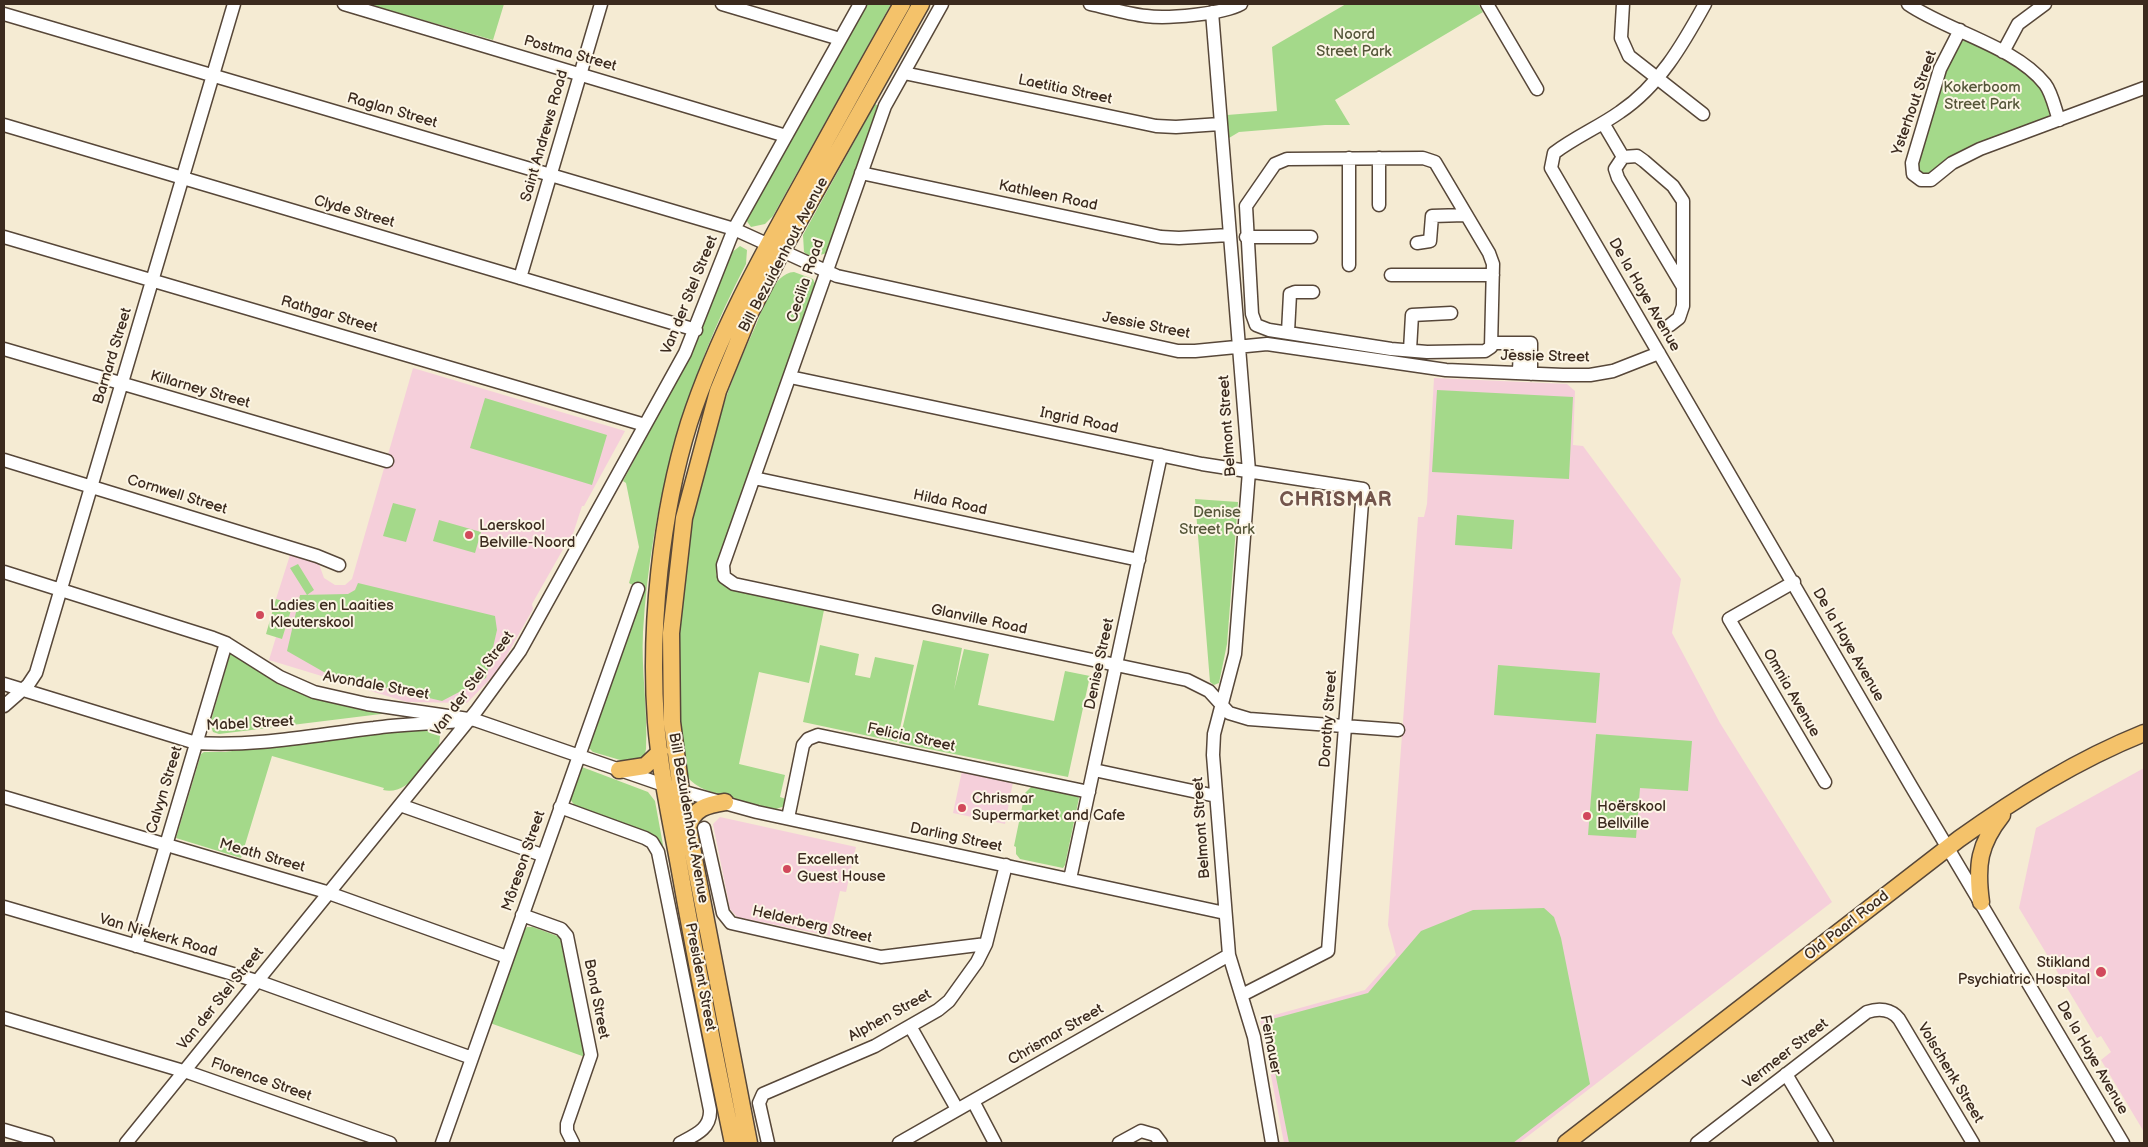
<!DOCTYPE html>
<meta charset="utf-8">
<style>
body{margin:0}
#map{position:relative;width:2148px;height:1147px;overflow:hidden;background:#f5ebd3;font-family:"Balsamiq Sans",sans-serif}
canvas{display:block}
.frame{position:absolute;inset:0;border:5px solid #3b2a1e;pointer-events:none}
</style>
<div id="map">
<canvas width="2148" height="1147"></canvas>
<div class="frame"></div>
</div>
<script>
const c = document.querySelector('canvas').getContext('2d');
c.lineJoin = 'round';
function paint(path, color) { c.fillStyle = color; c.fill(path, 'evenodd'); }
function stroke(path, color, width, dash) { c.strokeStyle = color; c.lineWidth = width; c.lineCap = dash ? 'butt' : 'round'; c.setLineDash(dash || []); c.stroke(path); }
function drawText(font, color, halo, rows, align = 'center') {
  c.font = font + ' "Balsamiq Sans",sans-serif'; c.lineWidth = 4; c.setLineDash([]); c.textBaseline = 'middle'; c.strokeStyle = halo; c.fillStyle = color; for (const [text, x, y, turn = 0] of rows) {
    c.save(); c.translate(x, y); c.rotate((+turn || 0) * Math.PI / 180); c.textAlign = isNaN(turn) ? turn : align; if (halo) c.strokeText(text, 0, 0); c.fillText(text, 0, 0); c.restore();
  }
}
const built = new Path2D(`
 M413 368 625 431 584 506H582L573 534 570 537 532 604 533 609 498 671 467 703 407 702 269 660 276 637 282 639 293 604 276 599 290 555 319 564 324 578 335 585H345L352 579Z
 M1434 378 1567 384 1575 391 1573 445 1583 446 1681 579 1672 633 1720 723 1832 902 1519 1143H1284L1260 1019 1365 990 1396 955 1388 925 1418 517H1424L1427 504Z
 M2144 768V1132L2101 1060 2111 1052 2101 1036 2097 1038 2019 908 2036 828Z
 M962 771 1013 782 1005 824 953 813Z
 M720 817 856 847 846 892 840 891 830 936 737 917 730 909 713 824Z`);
const green = new Path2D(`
 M367 4H504L493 40Z
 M866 4H891L773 216 765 224 751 227 746 220Z
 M1346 4H1478L1483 12 1335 100 1350 125H1325L1239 132 1229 138 1227 115 1277 111 1272 47Z
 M1966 40 2003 56 2037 82 2041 87 2050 114 2046 119 1933 174H1923L1917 170 1916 161 1941 78 1961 42Z
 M875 104 880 107 828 253C818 254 814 262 804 252L803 235Z
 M740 246 747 250 746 264C686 379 651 502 643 632 641 671 648 710 646 749L644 758 627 762 593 752 588 747 634 586 629 583 639 547 626 483 623 481 694 347 731 253Z
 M794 272 813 279 816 286 716 574 719 581 726 586 824 610 809 683 759 672 739 764 785 775 780 797 786 799 785 806 776 809 727 799V796C712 792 696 789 687 776 681 749 681 720 680 693 675 566 702 440 756 325 763 309 773 273 794 272Z
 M1437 390 1573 397 1569 479 1432 472Z
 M485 398 607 435 592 485 470 448Z
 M1195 499 1238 502 1227 644 1219 683 1214 685 1210 682Z
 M393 503 416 509 406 542 383 536Z
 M1457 515 1514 520 1512 549 1455 545Z
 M439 520 481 532 475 553 433 541Z
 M298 564 314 590 307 595 290 568Z
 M358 583 495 616 497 630 486 678 442 701 329 675 287 651 300 595 348 594 355 590Z
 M276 599 293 604 282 639 266 634Z
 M923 640 962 648 954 690 964 649 989 654 978 705 1054 721 1065 671 1090 676 1068 777 899 743Z
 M820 645 859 654 855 675 870 678 875 657 914 665 897 742 803 722Z
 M231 651 282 681 389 713 219 734 213 732 210 724Z
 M1498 665 1600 673 1596 723 1494 715Z
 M396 729H432L440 736 439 746C425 764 409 796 383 790L384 788 272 756 241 858 176 838 201 754 204 752H225Z
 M1596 734 1692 741 1688 791 1640 788 1636 838 1588 835Z
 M582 767 648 792 655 801 663 845 661 847 575 806 570 799Z
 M1032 786 1076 794 1079 798 1065 865 1063 868 1020 859 1016 854V847L1014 846 1025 793Z
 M1544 908 1554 917 1561 938 1590 1084 1513 1143H1289L1265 1021 1368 993 1421 931 1473 910Z
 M527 927H533L560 937 585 1057 490 1023 523 932Z`);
const minor = new Path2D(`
 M344 4 786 136
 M722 4 840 39
 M942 4 885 106 723 565 724 577 734 584 1187 680 1209 691 1229 713 1249 719 1398 730
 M1090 4C1108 8 1128 14 1146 16 1167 19 1223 14 1241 4
 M1487 4 1537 89
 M1623 4 1621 38 1629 56 1703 114
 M1705 4C1683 44 1659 86 1620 112 1599 127 1575 137 1554 153L1551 168 1911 786 2123 1143
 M1908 4C1947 31 2015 46 2045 84 2052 93 2055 109 2059 120
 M1212 12 1249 471 1235 654 1214 734 1213 755 1229 955 1254 1037 1272 1143
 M4 14 734 229 837 276 1178 351H1195L1267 344 1446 370 1563 375H1590L1613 371 1659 353
 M1960 30 1940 69 1912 163 1913 174 1921 180H1931L1952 163 1980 149 2144 88
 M2003 52 2018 24 2045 4
 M904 73 1156 126 1176 127 1220 124
 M1603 123 1623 157
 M4 125 696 330
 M1423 158 1435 162 1489 253 1493 264 1491 347 1485 351 1427 352 1391 349 1269 330 1256 325 1252 314 1246 206 1275 164 1287 159Z
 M861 173 1161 237 1179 238 1229 235
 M1379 205V158
 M4 237 645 425
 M1246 237H1311
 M1417 243 1430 241 1432 216 1465 215
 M1349 265V158
 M1391 275H1493
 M520 278 601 4
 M1670 325 1679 318 1683 306V201L1673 186 1644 161 1637 156 1623 157 1615 169 1618 178 1683 287
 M1288 332 1290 294 1295 292H1313
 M1492 343H1531V374
 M4 349 387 461
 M1410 350 1412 315 1451 313
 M1519 373 1520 343
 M790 377 1202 464 1363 489 1328 951 1242 995
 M4 460 317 556 339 565
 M754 478 1139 560
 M4 572 213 638 226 643 280 677 314 692 367 704 475 720 681 791 757 812 1225 913
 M1794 582 1729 619 1825 782
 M4 684 196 743C257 747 314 735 374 728 402 724 430 724 458 721
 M4 706 28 685 36 673 234 4
 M1094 770 1216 796
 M4 797 323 891 507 957
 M400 805 542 855
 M560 807 645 838 652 842 658 852 710 1110C711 1129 695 1135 680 1143
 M788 818 803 745 808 739 818 735 1089 792
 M704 828 723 913 731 923 881 957 986 944
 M1070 879 1161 455
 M4 907 257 981 472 1058
 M522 915 561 929 567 936 591 1055 567 1124V1131L573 1143
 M136 946 226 643
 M4 1018 190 1073 390 1143
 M910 1026 957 1109
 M1786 1074 1827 1143
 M973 1101 995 1143
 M4 1130 48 1143
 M126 1143 477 710 520 651 685 353 734 229 860 4
 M442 1143 638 589
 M768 1143 759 1103 763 1094 875 1046 938 1010 949 1001 977 962 986 944 1006 865
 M899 1143 1229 955
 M1119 1143 1141 1131 1155 1135 1161 1143
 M1697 1143 1867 1012C1879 1008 1891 1009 1899 1019L1973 1143`);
const major = new Path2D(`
 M619 770 645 766 660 752
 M688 826C695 808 706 805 725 802
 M1981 902C1976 865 1979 844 2002 815
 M733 1143C714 1052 696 962 680 871 671 821 660 772 656 722 649 628 661 513 689 423 717 337 761 257 805 178 837 120 869 62 902 4
 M749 1143 681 791 672 722 671 633 684 518 718 391 749 315 782 251 921 4
 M1566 1143 1959 839C2018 797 2077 760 2144 733`);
const markers = [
 [469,535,5,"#d1495b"],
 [260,615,5,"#d1495b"],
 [962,808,5,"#d1495b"],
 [1587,816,5,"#d1495b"],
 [787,869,5,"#d1495b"],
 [2101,972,6,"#d1495b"]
];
const parkNames = [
 ["Noord",1354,35],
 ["Street Park",1354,52],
 ["Kokerboom",1982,88],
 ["Street Park",1982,105],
 ["Denise",1217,513],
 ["Street Park",1217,530]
];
const streetNames = [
 ["Postma Street",570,54,16],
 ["Laetitia Street",1065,90,12],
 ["Ysterhout Street",1915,103,-71],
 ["Raglan Street",392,111,16],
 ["Saint Andrews Road",545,136,-74],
 ["Kathleen Road",1048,196,12],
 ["Clyde Street",354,212,16],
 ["Bill Bezuidenhout Avenue",784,255,-62],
 ["Cecilia Road",806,281,-71],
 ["Van der Stel Street",690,295,-68],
 ["De la Haye Avenue",1644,295,60],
 ["Rathgar Street",329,315,16],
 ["Jessie Street",1146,326,11],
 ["Barnard Street",113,356,-73],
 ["Jessie Street",1545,357,1],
 ["Killarney Street",200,390,16],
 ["Ingrid Road",1079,421,12],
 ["Belmont Street",1228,426,-94],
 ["Cornwell Street",177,495,17],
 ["Hilda Road",950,503,12],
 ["Glanville Road",979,620,12],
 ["De la Haye Avenue",1848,645,60],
 ["Denise Street",1100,664,-78],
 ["Van der Stel Street",473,684,-53],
 ["Avondale Street",376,686,10],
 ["Omnia Avenue",1791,693,60],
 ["Dorothy Street",1329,719,-86],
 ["Mabel Street",250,724,-3],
 ["Felicia Street",911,738,12],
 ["Calvyn Street",165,790,-73],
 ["Bill Bezuidenhout Avenue",688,818,80],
 ["Belmont Street",1202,828,-94],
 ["Darling Street",956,838,12],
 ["Meath Street",262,856,16],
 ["Môreson Street",524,861,-71],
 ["Helderberg Street",812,925,13],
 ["Old Paarl Road",1847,926,-38],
 ["Van Niekerk Road",158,936,16],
 ["President Street",700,977,79],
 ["Van der Stel Street",221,999,-51],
 ["Bond Street",596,999,79],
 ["Alphen Street",890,1016,-29],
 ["Chrismar Street",1056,1035,-30],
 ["Feinauer",1270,1045,79],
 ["Vermeer Street",1786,1054,-38],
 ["De la Haye Avenue",2092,1058,60],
 ["Volschenk Street",1950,1073,59],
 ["Florence Street",261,1080,19]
];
const poiNames = [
 ["Laerskool",479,526],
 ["Belville-Noord",479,543],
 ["Ladies en Laaities",270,606],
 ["Kleuterskool",270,623],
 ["Chrismar",972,799],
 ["Supermarket and Cafe",972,816],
 ["Hoërskool",1597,807],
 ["Bellville",1597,824],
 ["Excellent",797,860],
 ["Guest House",797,877],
 ["Stikland",2090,963,"right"],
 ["Psychiatric Hospital",2090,980,"right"]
];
const districtNames = [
 ["CHRISMAR",1336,501]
];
paint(built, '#f5cfda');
paint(green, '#a4d98a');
stroke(minor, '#574739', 15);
stroke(major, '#574739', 19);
stroke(minor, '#fff', 12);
stroke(major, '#f4c26a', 16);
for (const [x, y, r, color] of markers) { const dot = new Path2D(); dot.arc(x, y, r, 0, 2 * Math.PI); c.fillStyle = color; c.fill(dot); stroke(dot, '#fcf5e5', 2); }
drawText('15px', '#555639', '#fcf5e5', parkNames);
drawText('15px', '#3b2a1e', '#fcf5e5', streetNames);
drawText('15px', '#3b2a1e', '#fcf5e5', poiNames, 'left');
c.letterSpacing = '1px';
drawText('bold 20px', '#73554c', '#fcf5e5', districtNames);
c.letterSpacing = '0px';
</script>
